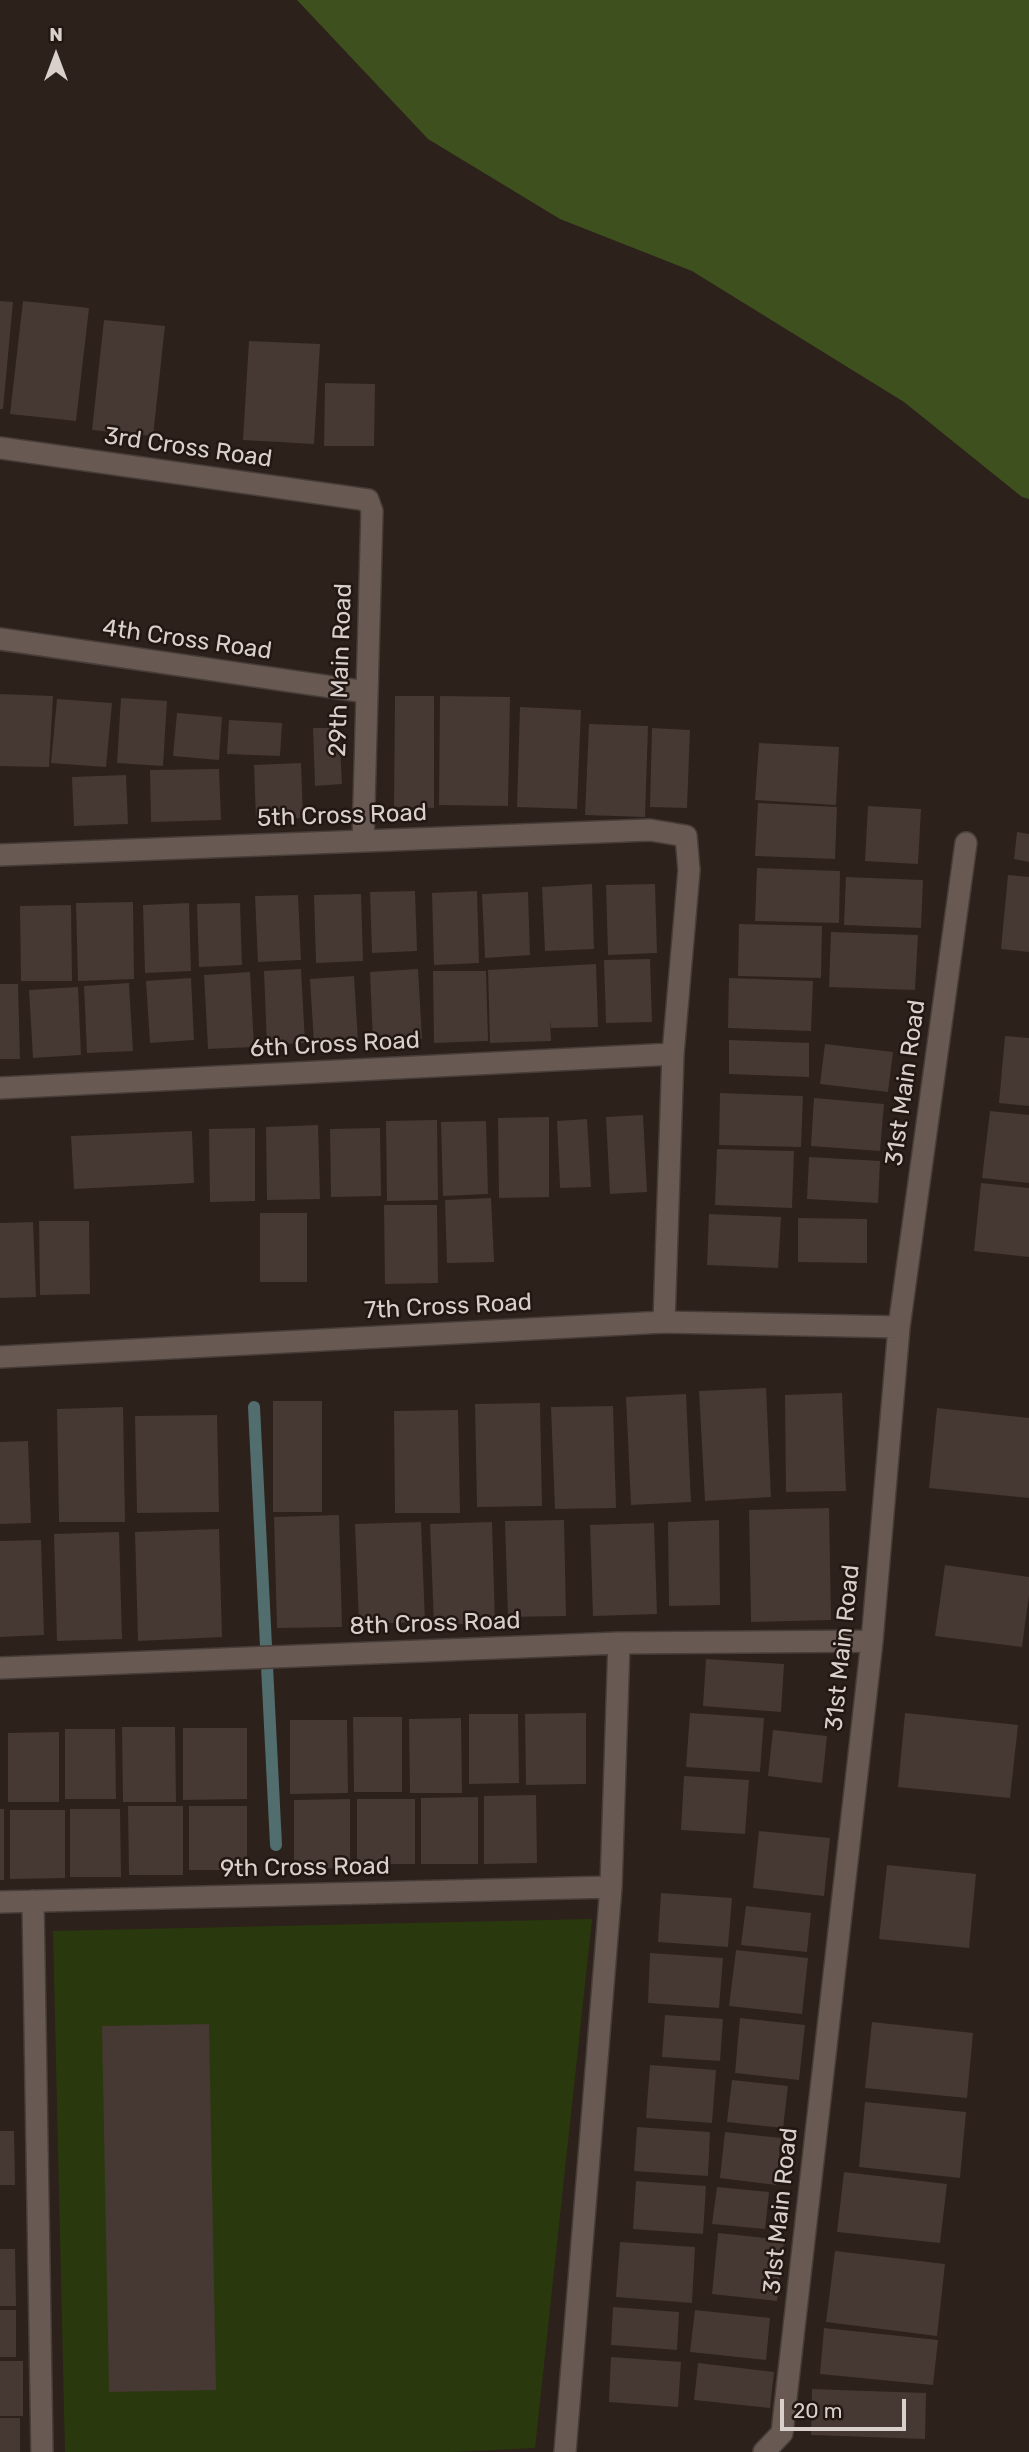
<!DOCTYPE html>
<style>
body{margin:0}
#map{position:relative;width:1029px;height:2452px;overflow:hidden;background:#2d211b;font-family:Rubik,sans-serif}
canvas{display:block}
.north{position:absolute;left:21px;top:21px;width:70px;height:70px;-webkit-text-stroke:5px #231712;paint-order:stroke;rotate:0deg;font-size:19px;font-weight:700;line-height:28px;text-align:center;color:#d9d0cc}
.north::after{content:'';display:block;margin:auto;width:24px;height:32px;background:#d9d0cc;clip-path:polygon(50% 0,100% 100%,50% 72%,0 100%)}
.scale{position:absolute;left:780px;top:2399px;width:126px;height:32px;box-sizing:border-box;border:4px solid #d9d0cc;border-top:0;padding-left:9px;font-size:21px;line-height:24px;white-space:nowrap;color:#d9d0cc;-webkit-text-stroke:5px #231712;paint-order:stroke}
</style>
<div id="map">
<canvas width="1029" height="2452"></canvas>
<div class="north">N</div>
<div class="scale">20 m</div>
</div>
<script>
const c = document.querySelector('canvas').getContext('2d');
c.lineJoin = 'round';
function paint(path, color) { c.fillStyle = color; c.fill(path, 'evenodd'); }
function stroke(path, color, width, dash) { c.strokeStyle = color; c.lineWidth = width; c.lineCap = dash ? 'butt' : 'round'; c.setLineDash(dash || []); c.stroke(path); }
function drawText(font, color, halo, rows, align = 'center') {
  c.font = font + ' Rubik,sans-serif'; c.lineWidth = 5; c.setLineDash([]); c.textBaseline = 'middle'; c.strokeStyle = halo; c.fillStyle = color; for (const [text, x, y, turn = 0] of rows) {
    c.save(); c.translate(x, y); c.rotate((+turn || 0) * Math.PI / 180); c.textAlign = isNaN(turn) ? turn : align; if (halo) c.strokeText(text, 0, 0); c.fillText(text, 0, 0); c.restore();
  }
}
const green = new Path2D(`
 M592 1919 535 2448 452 2452H65L53 1931Z`);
const forest = new Path2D(`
 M297 0H1029V499L1022 497 904 402 692 271 560 219 428 139Z`);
const stream = new Path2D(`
 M254 1407 276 1845`);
const building = new Path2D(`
 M0 301 13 302 3 409H0Z
 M23 301 89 308 76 421 10 414Z
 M104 320 165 326 153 436 92 430Z
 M249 341 320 344 314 444 243 440Z
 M325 383 375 384 374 446H324Z
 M0 694 53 696 49 767 0 766Z
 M395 696H434V808L394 807Z
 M440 696 510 697 508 806 439 805Z
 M121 698 167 701 163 766 117 763Z
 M57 699 112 703 106 767 51 763Z
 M520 707 581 710 577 809 517 807Z
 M177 713 222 717 219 760 173 756Z
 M229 720 282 723 280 756 227 754Z
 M589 724 648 726 645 817 585 815Z
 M313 728H339L342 784 315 786Z
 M652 728 690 730 687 808 650 807Z
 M759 743 839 747 836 805 755 800Z
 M301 763 303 818 256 820 254 765Z
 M219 769 221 820 151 822 150 770Z
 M126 775 128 824 74 826 72 777Z
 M758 803 837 807 835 859 755 856Z
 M868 806 921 809 918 864 865 861Z
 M1017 832 1029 834V862L1014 859Z
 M757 868 840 871 839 923 755 921Z
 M1008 875 1029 877V952L1001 949Z
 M846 877 923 880 921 928 844 925Z
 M592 884 594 949 545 951 542 887Z
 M655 884 657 953 608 955 606 885Z
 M415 891 417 951 372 953 370 892Z
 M477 891 479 963 434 965 432 893Z
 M528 892 530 955 485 958 482 894Z
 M361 894 363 961 316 963 314 895Z
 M298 895 301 960 258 962 255 896Z
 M133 902 134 979 78 981 76 903Z
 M189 903 191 971 145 973 143 905Z
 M240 903 242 965 199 967 197 904Z
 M71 905 72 981H21L20 906Z
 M739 924 822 926 821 978 738 976Z
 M831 932 918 935 915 990 829 987Z
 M650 959 652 1022 606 1023 604 960Z
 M596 964 598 1027 551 1028 550 1020 551 1041 490 1043 488 970Z
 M301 969 305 1043 267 1045 264 971Z
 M418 969 422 1039 373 1041 370 972Z
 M433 971H486L488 1041 434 1043Z
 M250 972 254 1047 208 1049 204 975Z
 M354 976 358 1042 314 1044 310 979Z
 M191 978 194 1040 150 1043 146 981Z
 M729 978 813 981 811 1031 728 1028Z
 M129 983 133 1051 87 1053 84 986Z
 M0 984H18L20 1059H0Z
 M78 987 81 1055 33 1058 29 990Z
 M1005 1036 1029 1038V1106L999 1103Z
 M729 1040 809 1043V1077L729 1074Z
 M825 1044 893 1052 888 1092 820 1084Z
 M720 1093 803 1096 801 1147 719 1145Z
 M814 1098 884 1104 880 1151 811 1146Z
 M990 1111 1029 1115V1183L982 1178Z
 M643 1115 647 1192 610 1194 606 1117Z
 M549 1117V1197L499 1198 498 1118Z
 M587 1119 591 1187 560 1188 557 1121Z
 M437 1120 438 1200 387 1201 386 1121Z
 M486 1121 488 1194 443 1196 441 1122Z
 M318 1125 320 1199 267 1200 266 1127Z
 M255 1128V1201L210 1202 209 1129Z
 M380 1128 381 1196 331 1197 330 1129Z
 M192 1131 194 1183 74 1189 71 1136Z
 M717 1149 794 1151 792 1208 715 1205Z
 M809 1157 880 1161 878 1203 807 1199Z
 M981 1183 1029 1188V1257L974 1251Z
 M491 1198 494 1262 447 1263 445 1200Z
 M384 1205H437L438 1283 385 1284Z
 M260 1213H307V1282H260Z
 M709 1214 781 1217 778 1268 707 1265Z
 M798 1218 867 1219V1263L798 1262Z
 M39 1221H89L90 1294 40 1295Z
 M33 1222 36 1297 0 1298V1223Z
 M766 1388 771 1497 705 1501 699 1391Z
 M842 1393 846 1491 786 1492 785 1395Z
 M686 1394 691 1502 631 1505 626 1397Z
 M273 1401H322V1512H273Z
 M540 1403 542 1506 477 1507 475 1404Z
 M613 1406 616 1508 555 1509 551 1407Z
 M123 1407 125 1522H59L57 1409Z
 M937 1408 1029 1418V1498L929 1488Z
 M458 1410 460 1513H395L394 1411Z
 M217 1415 219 1512 137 1513 135 1416Z
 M28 1441 31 1523 0 1524V1442Z
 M829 1508 831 1620 751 1622 749 1510Z
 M339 1515 342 1627 277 1628 274 1517Z
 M564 1520 566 1616 508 1617 505 1521Z
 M719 1520 720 1605 669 1606 668 1522Z
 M421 1522 425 1622 359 1624 355 1524Z
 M492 1522 495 1623 434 1625 430 1524Z
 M654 1523 657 1614 593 1616 590 1525Z
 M219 1529 222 1637 138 1641 135 1532Z
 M119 1532 122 1639 57 1641 54 1534Z
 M41 1540 44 1635 0 1637V1541Z
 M945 1565 1029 1577V1595L1022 1647 935 1636Z
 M706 1659 784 1664 781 1712 703 1706Z
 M586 1713V1784L526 1785 525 1714Z
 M690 1713 764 1718 760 1772 686 1767Z
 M905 1713 1018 1725 1010 1798 898 1787Z
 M469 1714H518L519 1783 469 1784Z
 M353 1717H402V1792H354Z
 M461 1718 462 1793H410L409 1719Z
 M290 1720H347L348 1793 290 1794Z
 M122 1727H175L176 1802H123Z
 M183 1728H247V1799L183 1800Z
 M65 1729H115L116 1799H65Z
 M773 1730 827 1736 822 1783 768 1776Z
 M59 1732V1802H8V1733Z
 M684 1776 749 1780 745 1834 681 1830Z
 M536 1795 537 1863 484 1864V1796Z
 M478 1797V1864H421V1798Z
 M350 1799V1868L294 1869V1800Z
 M357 1799H415V1864H357Z
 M128 1806H183V1875H129Z
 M189 1806H247V1870H189Z
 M0 1809H4V1880H0Z
 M70 1809H120L121 1877H70Z
 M10 1810H65V1878L10 1879Z
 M759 1831 830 1838 824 1896 753 1888Z
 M887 1865 976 1874 969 1948 879 1939Z
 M661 1893 732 1898 728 1947 658 1942Z
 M746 1906 811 1913 807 1952 741 1945Z
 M736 1950 808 1958 802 2014 729 2006Z
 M650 1953 723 1958 719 2008 648 2003Z
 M665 2015 723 2019 720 2061 662 2057Z
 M740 2018 805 2025 799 2080 735 2073Z
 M872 2022 973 2033 967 2098 865 2088Z
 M209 2024 216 2390 109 2392 102 2026Z
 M650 2065 716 2070 712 2123 646 2118Z
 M732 2080 788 2086 783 2128 727 2122Z
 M865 2102 966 2112 960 2178 859 2167Z
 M637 2127 710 2132 708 2176 634 2171Z
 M0 2131H14L15 2185H0Z
 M725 2132 781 2138 776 2185 720 2178Z
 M844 2172 947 2184 940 2243 837 2232Z
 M636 2181 706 2186 703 2234 633 2229Z
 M717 2187 769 2192 765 2229 712 2224Z
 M718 2233 784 2240 777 2301 712 2294Z
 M620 2242 695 2247 692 2303 616 2297Z
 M0 2249H15L16 2306H0Z
 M835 2251 945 2264 937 2336 826 2322Z
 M613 2307 679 2312 677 2350 611 2345Z
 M0 2310H16V2357H0Z
 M695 2310 770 2318 766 2360 690 2352Z
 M824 2328 938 2340 933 2385 820 2374Z
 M611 2357 681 2362 678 2407 609 2402Z
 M0 2361H23V2416H0Z
 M698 2363 774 2372 770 2408 694 2400Z
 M812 2389 926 2393 925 2439 811 2435Z
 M0 2418H20V2452H0Z`);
const street = new Path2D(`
 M0 448 368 500 372 511 363 841
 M0 639 366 692
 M0 855 650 830 686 836 689 870 673 1054 664 1322
 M0 1088 673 1054
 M0 1357 664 1322 899 1327
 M0 1668 619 1643 872 1641
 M33 1901 42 2452
 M0 1902 611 1887
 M565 2452 611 1887 619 1643
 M764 2452 782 2433 872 1641 899 1327 966 843`);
const streetNames = [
 ["3rd Cross Road",188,448,8],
 ["4th Cross Road",187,640,8],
 ["29th Main Road",341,670,-88],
 ["5th Cross Road",342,816,-2],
 ["6th Cross Road",335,1045,-3],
 ["31st Main Road",906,1083,-82],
 ["7th Cross Road",448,1307,-3],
 ["8th Cross Road",435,1624,-2],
 ["31st Main Road",843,1648,-84],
 ["9th Cross Road",305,1868,-1],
 ["31st Main Road",781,2211,-84]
];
paint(green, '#29390d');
paint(forest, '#3d501d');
stroke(stream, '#516d6d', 12);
paint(building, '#463832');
stroke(street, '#483d39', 24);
stroke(street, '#685a53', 21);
drawText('24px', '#d9d0cc', '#231712', streetNames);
</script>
